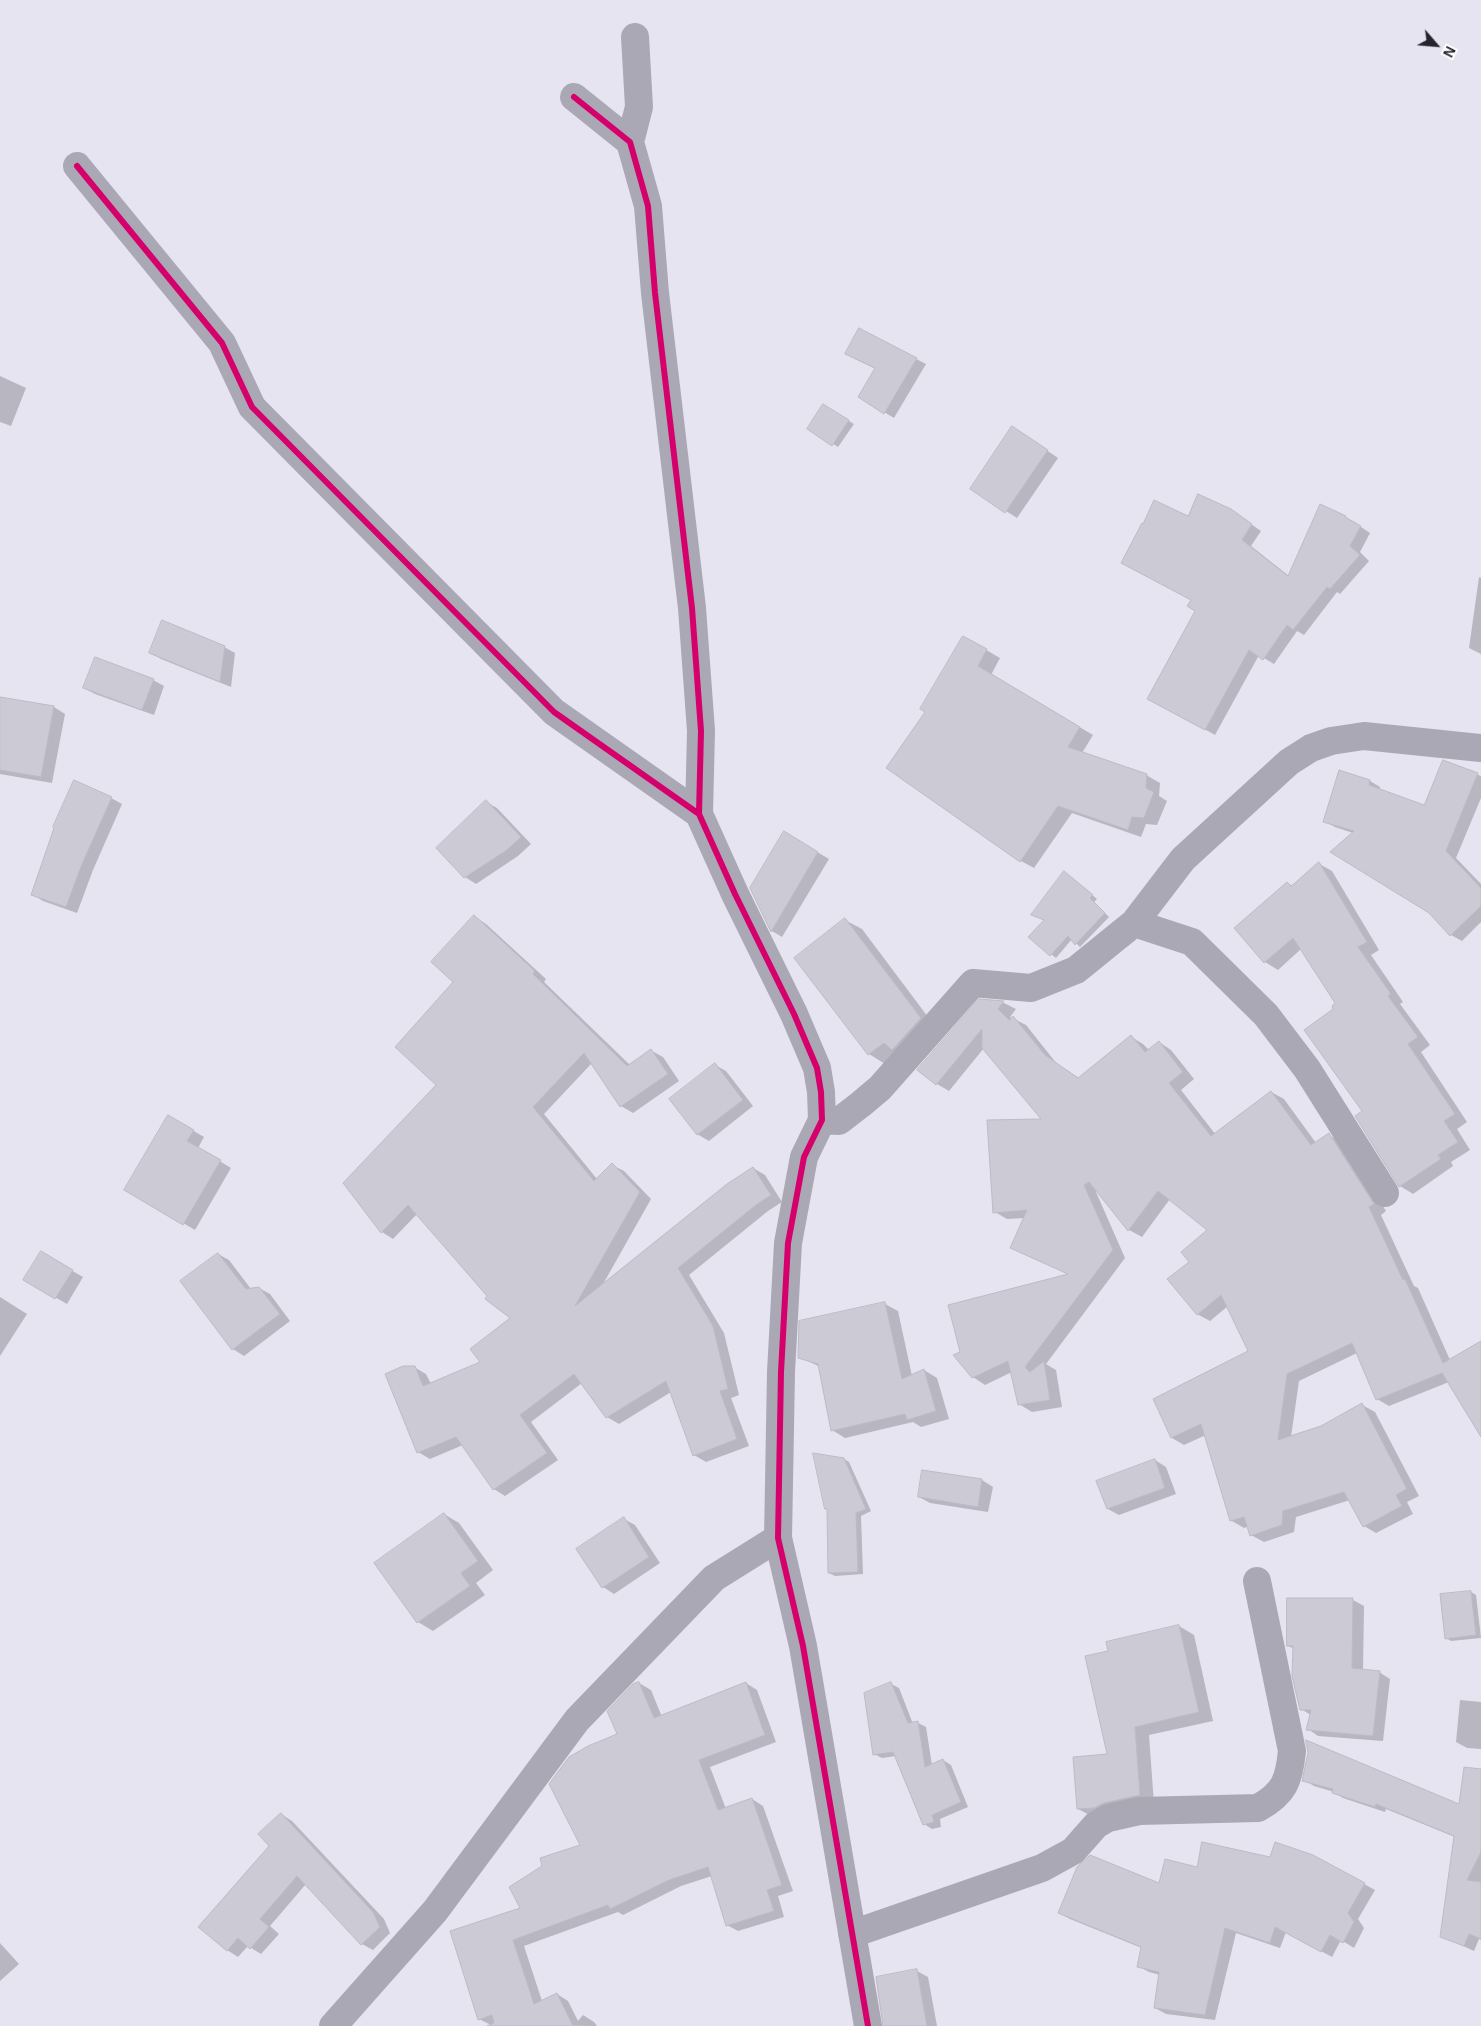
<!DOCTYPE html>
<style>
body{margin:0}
#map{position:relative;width:1481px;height:2026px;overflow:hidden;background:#e6e4f0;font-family:Arial,sans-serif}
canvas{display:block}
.north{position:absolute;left:1411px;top:20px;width:50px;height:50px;-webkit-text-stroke:4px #fff;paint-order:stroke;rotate:117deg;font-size:14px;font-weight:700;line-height:20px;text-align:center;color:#26252e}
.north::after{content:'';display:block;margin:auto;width:18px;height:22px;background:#26252e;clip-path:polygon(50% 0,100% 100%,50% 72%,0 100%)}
</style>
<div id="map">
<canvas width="1481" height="2026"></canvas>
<div class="north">N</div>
</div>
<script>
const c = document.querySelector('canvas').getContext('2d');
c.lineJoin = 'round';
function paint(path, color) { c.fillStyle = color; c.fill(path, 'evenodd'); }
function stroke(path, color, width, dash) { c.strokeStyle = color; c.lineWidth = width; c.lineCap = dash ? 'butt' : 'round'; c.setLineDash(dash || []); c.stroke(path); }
const shadow = new Path2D(`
 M859 330 926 364 894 418 859 397 876 369 855 359Z
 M0 376 26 388 11 426 0 422Z
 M824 406 854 424 838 447 809 428Z
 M1023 434 1058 458 1017 518 972 489Z
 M1155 502 1189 518 1241 517 1261 531 1251 546 1289 576 1321 506 1346 517 1370 533 1360 552 1369 561 1340 594 1337 592 1304 635 1297 631 1274 664 1259 655 1215 735 1149 698 1197 611 1193 600 1122 563Z
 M1479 577 1481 578V654L1469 648Z
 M964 637 1000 658 991 675 1093 735 1082 753 1146 775 1160 783 1159 796 1167 801 1157 825 1146 824 1141 837 1072 813 1034 868 1021 861 927 712Z
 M224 647 235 653 231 687 161 659 150 652Z
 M153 680 164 686 154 715 95 694 84 688Z
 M0 705 54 707 65 714 52 783 0 774Z
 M1444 761 1481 776V798L1456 858 1481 884V922L1462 941 1451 935 1353 833 1335 827 1325 821 1370 781 1380 787 1379 790 1425 807Z
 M111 798 122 804 93 870 77 913 43 901 32 894Z
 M486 802 497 808 531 844 518 856 476 884 465 877 438 848Z
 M785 833 829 859 782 937 772 931 751 889Z
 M1319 864 1332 871 1379 950 1371 955 1403 1002 1400 1004 1430 1045 1421 1052 1467 1122 1457 1129 1470 1150 1451 1162 1453 1166 1413 1194 1400 1186 1364 1111 1335 1009 1337 1004 1301 949 1278 970 1265 962 1236 929 1287 883 1293 886Z
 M1070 876 1097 899 1094 902 1109 917 1080 947 1072 939 1056 958 1030 937 1045 920 1033 915Z
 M475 917 486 924 546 979 544 982 630 1065 652 1051 663 1057 679 1081 633 1113 621 1106 592 1063 544 1114 597 1179 612 1165 624 1171 651 1199 602 1286 753 1168 765 1175 782 1202 768 1211 689 1275 724 1333 739 1395 731 1398 749 1446 706 1462 694 1455 671 1392 619 1424 607 1417 582 1383 531 1422 558 1460 505 1496 494 1489 463 1445 430 1459 418 1452 414 1367 426 1374 431 1384 482 1363 512 1318 488 1296 417 1214 393 1239 382 1232 438 1085 455 982Z
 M845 920 862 929 937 1029 885 1064 869 1054Z
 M980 1001 1004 1003 1016 1009 1010 1017 1026 1025 1057 1064 1079 1078 1131 1037 1143 1044 1149 1050 1159 1042 1171 1050 1194 1079 1181 1090 1216 1135 1271 1092 1284 1099 1316 1143 1329 1135 1341 1142 1386 1211 1381 1215 1414 1286 1418 1288 1450 1360 1481 1343V1434L1449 1382 1389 1406 1377 1399 1357 1353 1299 1381 1291 1437 1321 1427 1362 1405 1375 1412 1419 1496 1407 1502 1413 1514 1376 1533 1364 1526 1350 1500 1296 1517 1294 1532 1264 1542 1251 1535 1249 1526 1244 1528 1232 1521 1206 1435 1184 1445 1172 1438 1250 1351 1228 1306 1210 1321 1197 1314 1190 1262 1209 1230 1170 1199 1142 1237 1129 1230 1098 1191 1096 1192 1125 1258 1046 1364 1056 1370 1062 1407 1032 1412 1019 1404 1012 1372 985 1385 973 1377 961 1353 1069 1274 1012 1247 1025 1218 1007 1219 995 1212 1043 1120 984 1048 949 1091 937 1084Z
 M715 1065 726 1071 753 1106 709 1141 697 1134Z
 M168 1116 204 1137 198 1148 231 1168 195 1230 125 1189Z
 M41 1253 83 1277 67 1304 25 1280Z
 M218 1254 229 1260 251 1289 259 1288 270 1294 290 1321 244 1356 233 1349 182 1281Z
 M0 1297 27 1314 0 1356Z
 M885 1304 898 1311 912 1376 924 1370 937 1378 949 1419 921 1427 913 1422 845 1438 832 1430 820 1367 800 1357Z
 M844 1459 849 1462 871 1511 861 1516 863 1574 835 1576 829 1573Z
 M1155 1460 1166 1467 1176 1494 1119 1515 1108 1509Z
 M923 1471 982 1480 993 1487 988 1512 930 1503 919 1497Z
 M444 1514 459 1523 493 1570 476 1583 485 1595 433 1631 418 1622Z
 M624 1519 635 1525 660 1563 614 1594 603 1587 578 1549Z
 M1471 1592 1476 1595 1481 1638 1451 1641 1446 1638Z
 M1353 1600 1364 1606 1363 1671 1379 1672 1390 1679 1383 1741 1318 1736 1308 1729 1311 1715 1301 1709 1295 1649 1288 1646Z
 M1179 1626 1194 1635 1213 1721 1149 1735 1154 1804 1093 1817 1078 1809 1109 1755V1652Z
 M639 1683 651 1690 662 1717 746 1683 757 1690 776 1742 710 1767 726 1809 752 1799 763 1806 793 1891 778 1896 784 1917 738 1931 727 1925 712 1876 681 1886 623 1915 618 1912 524 1946 542 2001 557 1994 568 2001 578 2021 583 2015 594 2022 597 2026 491 2025 479 2019 521 1908 581 1846 618 1734Z
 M891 1684 899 1688 913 1724 918 1723 926 1727 932 1765 943 1760 951 1765 968 1807 940 1819 941 1827 932 1829 924 1824 896 1756 882 1758 874 1754Z
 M1460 1700 1481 1702V1749L1467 1748 1456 1742Z
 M1304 1780 1481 1819V1940L1479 1939 1474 1951 1441 1936 1455 1837 1386 1809 1385 1812 1343 1798 1334 1792 1314 1786Z
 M281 1814 292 1821 384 1919 390 1933 373 1950 362 1944 306 1884 270 1926 279 1934 261 1954 248 1946 238 1957 227 1950 270 1846Z
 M1313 1856 1375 1890 1358 1919 1364 1928 1354 1948 1341 1940 1332 1957 1286 1932 1280 1948 1236 1933 1215 2020 1166 2014 1155 2008 1160 1975 1149 1972 1138 1966 1142 1948 1070 1919 1059 1913 1159 1884 1197 1869 1271 1859Z
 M0 1943 19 1964 0 1981Z
 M917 1971 928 1977 937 2026H884Z`);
const building = new Path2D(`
 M859 328 917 358 884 414 858 397 875 368 845 354Z
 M823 404 849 420 832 446 807 429Z
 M1012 426 1048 450 1005 513 970 489Z
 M1198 494 1231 509 1252 524 1242 540 1288 576 1320 504 1346 516 1345 517 1361 526 1350 546 1360 555 1330 589 1327 587 1293 630 1287 625 1263 660 1249 650 1205 730 1147 699 1195 611 1187 606 1191 600 1121 563 1142 523 1143 524 1154 500 1188 516Z
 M162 620 225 646 220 682 149 653Z
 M963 636 987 649 978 666 1080 727 1068 747 1147 774 1146 788 1154 792 1144 818 1132 817 1128 830 1058 806 1020 862 886 768 925 712 920 709Z
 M95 657 154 679 142 710 83 688Z
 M0 697 54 706 41 777 0 770Z
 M1443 760 1478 773 1446 851 1481 888V906L1450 936 1429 913 1330 852 1354 831 1323 822 1339 770 1370 780 1369 785 1424 805Z
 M74 780 112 797 82 864 66 907 31 895 54 828 53 827Z
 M486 800 521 837 507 850 464 878 436 848Z
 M784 831 818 852 771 932 750 888Z
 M1319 862 1367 942 1358 947 1391 994 1388 996 1418 1037 1408 1044 1455 1114 1444 1121 1458 1142 1438 1155 1441 1159 1399 1187 1355 1116 1362 1111 1304 1030 1333 1009 1332 1006 1335 1003 1293 938 1264 963 1234 928 1287 882 1291 886Z
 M1064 871 1093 895 1090 898 1105 913 1075 945 1068 936 1050 956 1028 937 1044 920 1031 915Z
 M474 915 535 971 533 974 627 1066 651 1049 668 1074 620 1107 584 1053 533 1107 594 1181 612 1163 640 1192 575 1306 727 1184 753 1167 771 1195 756 1205 678 1268 713 1326 728 1389 720 1391 737 1439 693 1456 666 1381 606 1418 574 1374 520 1415 547 1453 493 1490 456 1437 417 1453 385 1374 403 1366H415L423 1386 480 1362 470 1349 510 1318 485 1299 487 1296 408 1205 381 1233 343 1183 436 1085 395 1047 453 982 431 962Z
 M845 918 921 1018 892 1050 884 1043 868 1055 794 958Z
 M979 999 1004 1001 998 1009 1009 1020 1013 1016 1045 1055 1078 1078 1131 1035 1145 1052 1159 1041 1183 1072 1169 1083 1211 1136 1271 1091 1311 1145 1329 1133 1374 1204 1369 1207 1403 1280 1405 1279 1443 1363 1481 1341V1437L1442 1373 1376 1400 1352 1343 1287 1374 1278 1440 1321 1426 1362 1403 1407 1489 1396 1495 1402 1506 1363 1527 1344 1492 1283 1511 1282 1525 1250 1536 1244 1517 1230 1521 1201 1424 1171 1438 1153 1399 1248 1351 1221 1295 1197 1315 1167 1279 1189 1262 1181 1252 1207 1230 1158 1191 1128 1231 1089 1182 1084 1185 1113 1250 1025 1367 1030 1372 1044 1361 1050 1400 1018 1405 1008 1361 972 1378 953 1355 960 1352 948 1305 1068 1274 1010 1248 1027 1210 993 1213 987 1120 1041 1119 982 1048V1029L936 1085 917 1070Z
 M715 1063 743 1100 697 1135 669 1099Z
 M168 1115 194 1130 187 1141 221 1160 183 1225 124 1190Z
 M41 1251 73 1270 55 1299 23 1280Z
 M218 1253 246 1289 259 1287 280 1314 232 1350 180 1281Z
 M885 1302 902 1379 924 1369 936 1411 907 1420 905 1414 831 1431 818 1364 798 1358 799 1321Z
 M813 1453 844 1458 866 1509 856 1513 858 1572 828 1573 827 1509H825Z
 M1155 1459 1165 1488 1107 1509 1096 1481Z
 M922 1470 982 1479 978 1507 918 1497Z
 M444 1513 478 1561 461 1573 470 1586 417 1623 374 1563Z
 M624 1517 649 1557 602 1588 576 1549Z
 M1471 1591 1476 1635 1445 1639 1440 1594Z
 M1287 1598H1353L1352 1668 1380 1671 1373 1736 1306 1730 1311 1710H1300L1292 1676 1293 1646H1287Z
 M1179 1625 1199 1712 1135 1727 1140 1795 1104 1803 1094 1808 1077 1809 1073 1757 1107 1754 1085 1656 1108 1651 1106 1642Z
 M639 1682 654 1718 746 1682 765 1735 699 1760 718 1810 752 1798 782 1885 767 1890 774 1911 726 1926 708 1867 669 1880 610 1909 608 1905 513 1940 534 2004 557 1993 573 2026H487L494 2023 492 2015 478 2020 450 1931 520 1908 509 1887 542 1866 540 1858 580 1845 549 1784 569 1757 588 1746 617 1734 607 1711 633 1684Z
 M891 1682 908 1723 918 1721 925 1767 943 1759 961 1802 932 1815 934 1822 923 1825 893 1752 873 1755 864 1693Z
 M1306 1740 1459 1804 1464 1767 1481 1769V1852L1467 1880 1481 1882V1939L1469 1934 1464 1946 1440 1937 1454 1836 1376 1804 1375 1807 1332 1793 1333 1789 1302 1781 1308 1753Z
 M281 1813 373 1912 380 1927 361 1945 297 1876 260 1919 269 1927 250 1949 238 1938 227 1951 198 1927 269 1846 258 1834Z
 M1202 1842 1270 1857 1275 1842 1313 1855 1365 1883 1348 1913 1354 1922 1343 1943 1330 1935 1321 1952 1275 1927 1270 1943 1225 1928 1205 2015 1154 2008 1159 1972 1137 1967 1141 1947 1058 1913 1077 1867 1090 1855 1159 1883 1165 1859 1197 1867Z
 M917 1969 927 2026H883L876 1977Z`);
const minor = new Path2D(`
 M574 97 630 142 648 206 655 293 692 608 701 731 699 814 735 894 794 1014 817 1068 821 1092 822 1120 804 1157 788 1243 781 1372 778 1538 803 1646 868 2026
 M630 142 639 107 635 37
 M77 166 222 343 252 407 554 712 699 814
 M1134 923 1192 942 1266 1015 1307 1069 1385 1193
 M822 1120 839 1121 861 1104 880 1088 973 983 1031 988 1076 970 1134 923 1183 859 1289 762 1311 748 1331 741 1364 736 1481 748
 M852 1934 1042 1868 1073 1851 1096 1825 1108 1818 1139 1811 1258 1808C1285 1793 1289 1780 1292 1751L1257 1581
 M333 2026 435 1911 577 1720 714 1578 778 1538`);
const cycleway = new Path2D(`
 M574 97 630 142 648 206 655 293 692 608 701 731 699 814 735 894 794 1014 817 1068 821 1092 822 1120 804 1157 788 1243 781 1372 778 1538 803 1646 868 2026
 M77 166 222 343 252 407 554 712 699 814`);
paint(shadow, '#0003');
paint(building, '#cccad5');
stroke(building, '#bcbac5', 1);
stroke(minor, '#aaa8b4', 28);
stroke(cycleway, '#d6006c', 6);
</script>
